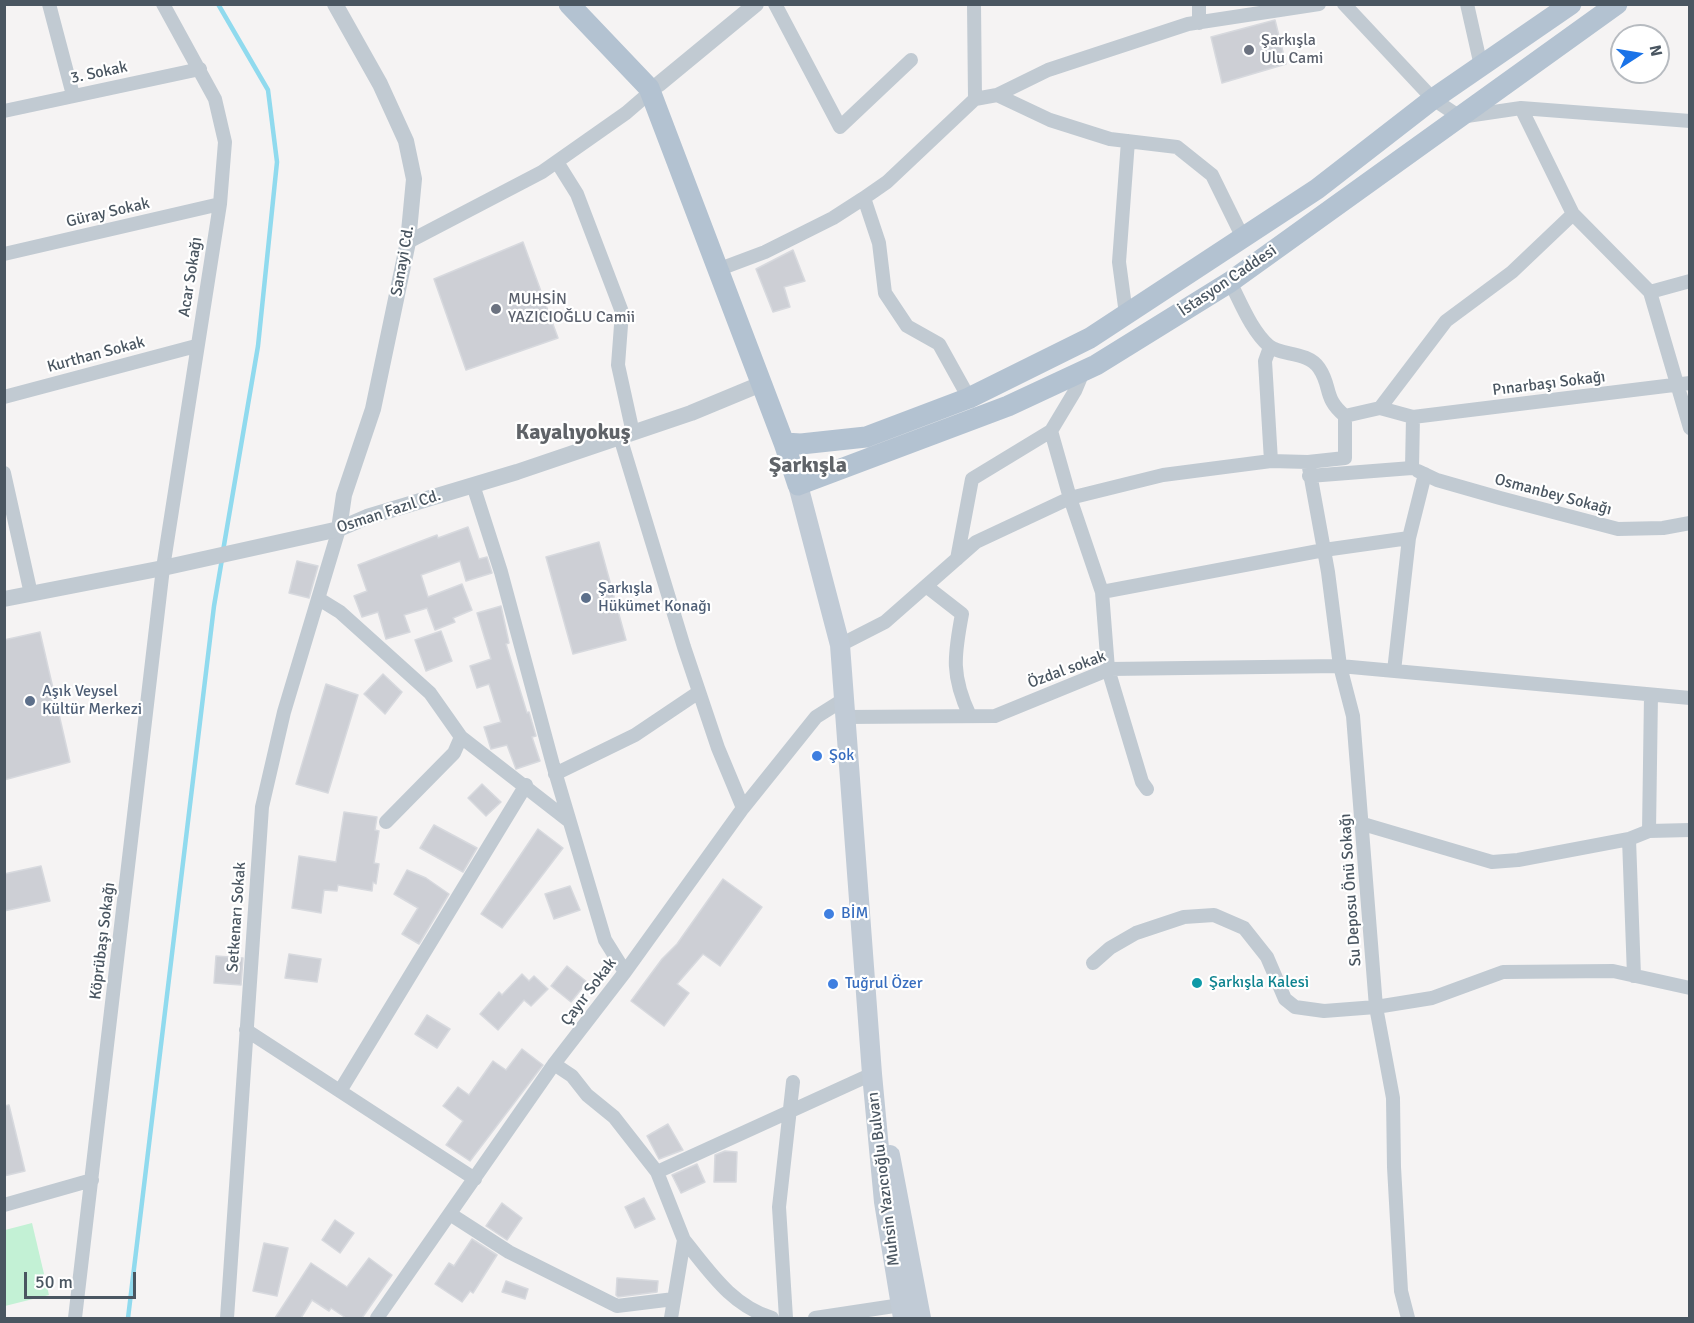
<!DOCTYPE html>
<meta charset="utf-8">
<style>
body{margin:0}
#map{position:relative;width:1694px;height:1323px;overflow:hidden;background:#f5f3f3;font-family:Signika,sans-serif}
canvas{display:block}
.frame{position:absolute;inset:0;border:6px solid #4a5661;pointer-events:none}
.north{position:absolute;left:1610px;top:24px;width:60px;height:60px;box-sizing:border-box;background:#fff;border:2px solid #b7bbc0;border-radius:50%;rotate:78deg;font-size:16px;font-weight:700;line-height:24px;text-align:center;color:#4a5661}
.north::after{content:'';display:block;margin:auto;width:21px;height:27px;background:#1a73e8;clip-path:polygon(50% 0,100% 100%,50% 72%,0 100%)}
.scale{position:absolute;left:24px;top:1272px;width:112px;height:27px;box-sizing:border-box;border:3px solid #4a5661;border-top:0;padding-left:8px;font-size:18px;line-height:21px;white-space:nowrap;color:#4a5661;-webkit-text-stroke:4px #fff;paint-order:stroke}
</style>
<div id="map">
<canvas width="1694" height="1323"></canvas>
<div class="frame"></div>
<div class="north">N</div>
<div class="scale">50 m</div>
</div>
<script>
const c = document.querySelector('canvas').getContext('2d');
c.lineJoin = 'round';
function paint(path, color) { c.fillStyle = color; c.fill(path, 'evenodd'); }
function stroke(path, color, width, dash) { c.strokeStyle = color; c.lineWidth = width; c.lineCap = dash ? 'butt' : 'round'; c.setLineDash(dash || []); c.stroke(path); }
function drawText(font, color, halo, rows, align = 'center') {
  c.font = font + ' Signika,sans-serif'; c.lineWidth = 4.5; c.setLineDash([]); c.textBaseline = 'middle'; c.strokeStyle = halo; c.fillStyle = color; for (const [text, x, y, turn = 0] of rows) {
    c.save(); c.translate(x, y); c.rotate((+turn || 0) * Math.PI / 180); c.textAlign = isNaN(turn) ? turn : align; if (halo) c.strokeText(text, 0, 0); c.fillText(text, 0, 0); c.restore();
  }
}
const green = new Path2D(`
 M32 1223 49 1295 5 1306V1230Z`);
const stream = new Path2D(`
 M218 4 268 90 277 162 258 346 223 551
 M128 1318 214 606 222 559`);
const building = new Path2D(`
 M1275 20 1286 64 1222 83 1211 37Z
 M523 242 558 338 466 370 434 279Z
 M793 250 805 281 784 287 790 307 773 312 756 269Z
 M468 527 479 559 487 557 492 573 466 581 460 561 421 575 428 597 462 584 472 610 453 618 455 622 435 630 427 608 404 615 410 632 386 639 378 612 362 617 354 596 367 591 358 565 437 535 438 538Z
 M599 542 626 640 573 654 546 557Z
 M297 561 318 566 309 598 289 593Z
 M501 606 509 643 506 644 527 713 529 712 536 736 532 737 540 761 516 769 507 745 491 749 484 727 501 722 489 684 477 688 470 666 491 659 477 613Z
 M441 631 452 661 426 671 415 640Z
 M40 632 70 762 4 780V640Z
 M383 674 402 692 385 714 364 694Z
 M326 684 358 695 328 793 296 784Z
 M482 784 501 802 486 816 468 798Z
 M344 812 377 817 375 830 379 831 374 863 379 864 376 884 373 882 372 891 338 885 337 891 324 890 321 913 292 908 299 856 336 862Z
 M434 825 477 848 463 872 420 848Z
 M538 829 563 848 502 928 481 914Z
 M41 866 50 901 4 911V874Z
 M407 870 426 878 449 894 419 944 402 934 418 908 394 894Z
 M723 879 762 907 720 966 703 954 677 984 689 993 664 1026 631 1001 662 959 677 944Z
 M570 886 580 910 554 919 545 894Z
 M289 954 321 959 317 982 285 978Z
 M216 956 243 958 241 985 214 983Z
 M567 966 587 982 571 1002 551 986Z
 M522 974 529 981 534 976 548 989 531 1006 524 1000 498 1030 480 1014 499 992 502 995Z
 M427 1015 450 1029 437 1048 415 1034Z
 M522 1049 543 1065 470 1161 446 1145 463 1121 443 1106 458 1087 469 1095 493 1061 506 1070Z
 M9 1105 25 1171 4 1176V1106Z
 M668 1124 683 1150 659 1159 647 1136Z
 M725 1151 737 1152 736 1182H714L715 1155Z
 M697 1164 705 1182 681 1193 672 1175Z
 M644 1198 655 1219 635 1228 625 1207Z
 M502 1203 522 1218 507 1240 486 1226Z
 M335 1220 354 1233 340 1253 322 1240Z
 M472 1239 497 1255 473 1293 470 1291 462 1302 435 1284 449 1263 454 1266Z
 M264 1243 288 1248 277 1296 253 1291Z
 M369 1258 392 1275 362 1318H346L331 1308 329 1311 312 1300 301 1318H275L311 1263 347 1287Z
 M617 1278 658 1281 657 1292 618 1297 616 1295Z
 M506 1281 528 1289 525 1299 502 1292Z`);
const minor = new Path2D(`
 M49 4 73 95
 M775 4 840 127 911 60
 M974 4 975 99
 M1344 4 1433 99 1460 117 1521 108 1690 121
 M1467 4 1481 66
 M1199 23V4
 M997 95 1050 120 1110 139 1177 147 1212 175 1243 238
 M1521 108 1573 214 1650 292 1690 428
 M4 111 200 69
 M557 162 577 194 622 312 618 365 633 433
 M864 198 879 243 885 293 907 326 939 344 969 398
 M408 242 542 172 626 113 655 88
 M4 254 220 204
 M717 270 765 252 833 218 864 198 887 182 975 99 997 95 1048 70 1188 24 1319 4
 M1230 282C1241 303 1251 330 1269 346 1281 356 1307 351 1319 368 1332 387 1323 398 1345 416L1380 408 1413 417 1412 468 1309 476
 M1650 292 1690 281
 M1126 314 1119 262 1128 141
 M1270 347 1265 361 1271 461
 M4 397 196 346
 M1380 408 1446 321 1512 272 1573 214
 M1413 417 1690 383
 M1051 431 1070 498 1102 592 1324 550 1409 538 1425 474
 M620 437 684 647 718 748 743 808
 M1308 462 1328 572 1340 666 1353 716 1376 1007 1393 1098 1394 1167 1401 1291 1408 1318
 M1418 471 1437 480 1500 498 1618 529 1663 528 1690 523
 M4 473 31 594
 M473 485 501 572 553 765 605 940 625 972
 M957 559 972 479 1051 431 1075 391 1083 372
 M926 586 962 614C954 656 951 676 970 716
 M1102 592 1108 669 1142 782 1147 789
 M319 599 340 612 430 693 461 737 569 821
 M840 645 885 622 976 542 1070 498 1163 475 1271 461 1308 462 1345 458V416
 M1394 671 1409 538
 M844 717 995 716 1110 669 1340 666 1690 698
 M555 774 635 735 699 692
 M386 822 454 753 461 737
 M1363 824 1492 862 1518 860 1629 839 1649 831 1651 695
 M1649 831 1690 830
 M1629 839 1634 976
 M1093 963 1110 948 1136 933 1184 917 1214 915 1244 928 1267 957 1285 999 1295 1007 1324 1011 1376 1007 1432 998 1503 972 1613 971 1690 988
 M246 1030 475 1179
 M554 1064 572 1076 587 1095 614 1117 657 1172 684 1240 671 1318
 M340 1091 526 785
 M657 1172 872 1074
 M4 1205 92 1180
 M450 1214 509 1252 617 1306 674 1299
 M684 1240C710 1272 731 1305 772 1318
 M75 1318 163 568 220 204 225 142 215 99 163 4
 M227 1318 262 807 284 712 339 529
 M377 1318 554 1064 625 972 743 808 816 717 843 700
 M786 1318 779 1207 793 1082
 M815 1318 901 1305`);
const tertiary = new Path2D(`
 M335 4 380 84 406 141 414 179 408 242 373 409 344 495 339 529
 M659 84 756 4
 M4 599 163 568 339 529 367 517 517 472 691 413 761 384`);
const secondary = new Path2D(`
 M798 485 840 645 872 1074 884 1202 903 1318
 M890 1155 921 1318`);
const primary = new Path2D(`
 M569 4 649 88 784 443 798 485 1008 406 1096 365 1230 282 1617 4
 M784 443 801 444 866 437 969 398 1090 338 1317 189 1433 99 1571 4`);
const markers = [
 [1249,50,6,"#6b7280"],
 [496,309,6,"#6b7280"],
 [586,598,6,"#5c6f8a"],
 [30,701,6,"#5c6f8a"],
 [817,756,6,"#3f7fe0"],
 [829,914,6,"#3f7fe0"],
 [1197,983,6,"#0f9aa8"],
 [833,984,6,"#3f7fe0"]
];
const worshipNames = [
 ["Şarkışla",1261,41],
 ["Ulu Cami",1261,59],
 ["MUHSİN",508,300],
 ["YAZICIOĞLU Camii",508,318]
];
const streetNames = [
 ["3. Sokak",99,73,-12],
 ["Güray Sokak",108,213,-13],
 ["Sanayi Cd.",403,261,-80],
 ["Acar Sokağı",191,277,-81],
 ["İstasyon Caddesi",1228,281,-34],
 ["Kurthan Sokak",96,355,-15],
 ["Pınarbaşı Sokağı",1549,384,-7],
 ["Osmanbey Sokağı",1553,495,15],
 ["Osman Fazıl Cd.",389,512,-18],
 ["Özdal sokak",1067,670,-20],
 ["Su Deposu Önü Sokağı",1351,890,-94],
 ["Setkenarı Sokak",237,917,-86],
 ["Köprübaşı Sokağı",103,941,-83],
 ["Çayır Sokak",589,992,-53],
 ["Muhsin Yazıcıoğlu Bulvarı",884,1179,-97]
];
const serviceNames = [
 ["Şarkışla",598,589],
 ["Hükümet Konağı",598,607],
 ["Aşık Veysel",42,692],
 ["Kültür Merkezi",42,710]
];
const shopNames = [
 ["Şok",829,756],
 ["BİM",841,914],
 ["Tuğrul Özer",845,984]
];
const cultureNames = [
 ["Şarkışla Kalesi",1209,983]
];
const districtNames = [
 ["Kayalıyokuş",573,433],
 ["Şarkışla",808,466]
];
paint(green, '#c3f1d5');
stroke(stream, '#90daee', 4.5);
paint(building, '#cdcfd5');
stroke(building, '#d7d9de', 1.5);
stroke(minor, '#c1cad2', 14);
stroke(tertiary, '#c1cad2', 16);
stroke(secondary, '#c1cbd6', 20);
stroke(primary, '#b3c2d1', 21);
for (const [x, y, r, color] of markers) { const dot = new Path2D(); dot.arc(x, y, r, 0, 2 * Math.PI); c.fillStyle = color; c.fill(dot); stroke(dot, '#fff', 2); }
drawText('16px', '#5b616d', '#fff', worshipNames, 'left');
drawText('16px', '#4a5661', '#fff', streetNames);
drawText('16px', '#4e5e75', '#fff', serviceNames, 'left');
drawText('16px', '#366cbe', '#fff', shopNames, 'left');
drawText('16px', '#0d838f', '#fff', cultureNames, 'left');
drawText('bold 22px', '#5f6368', '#fff', districtNames);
</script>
